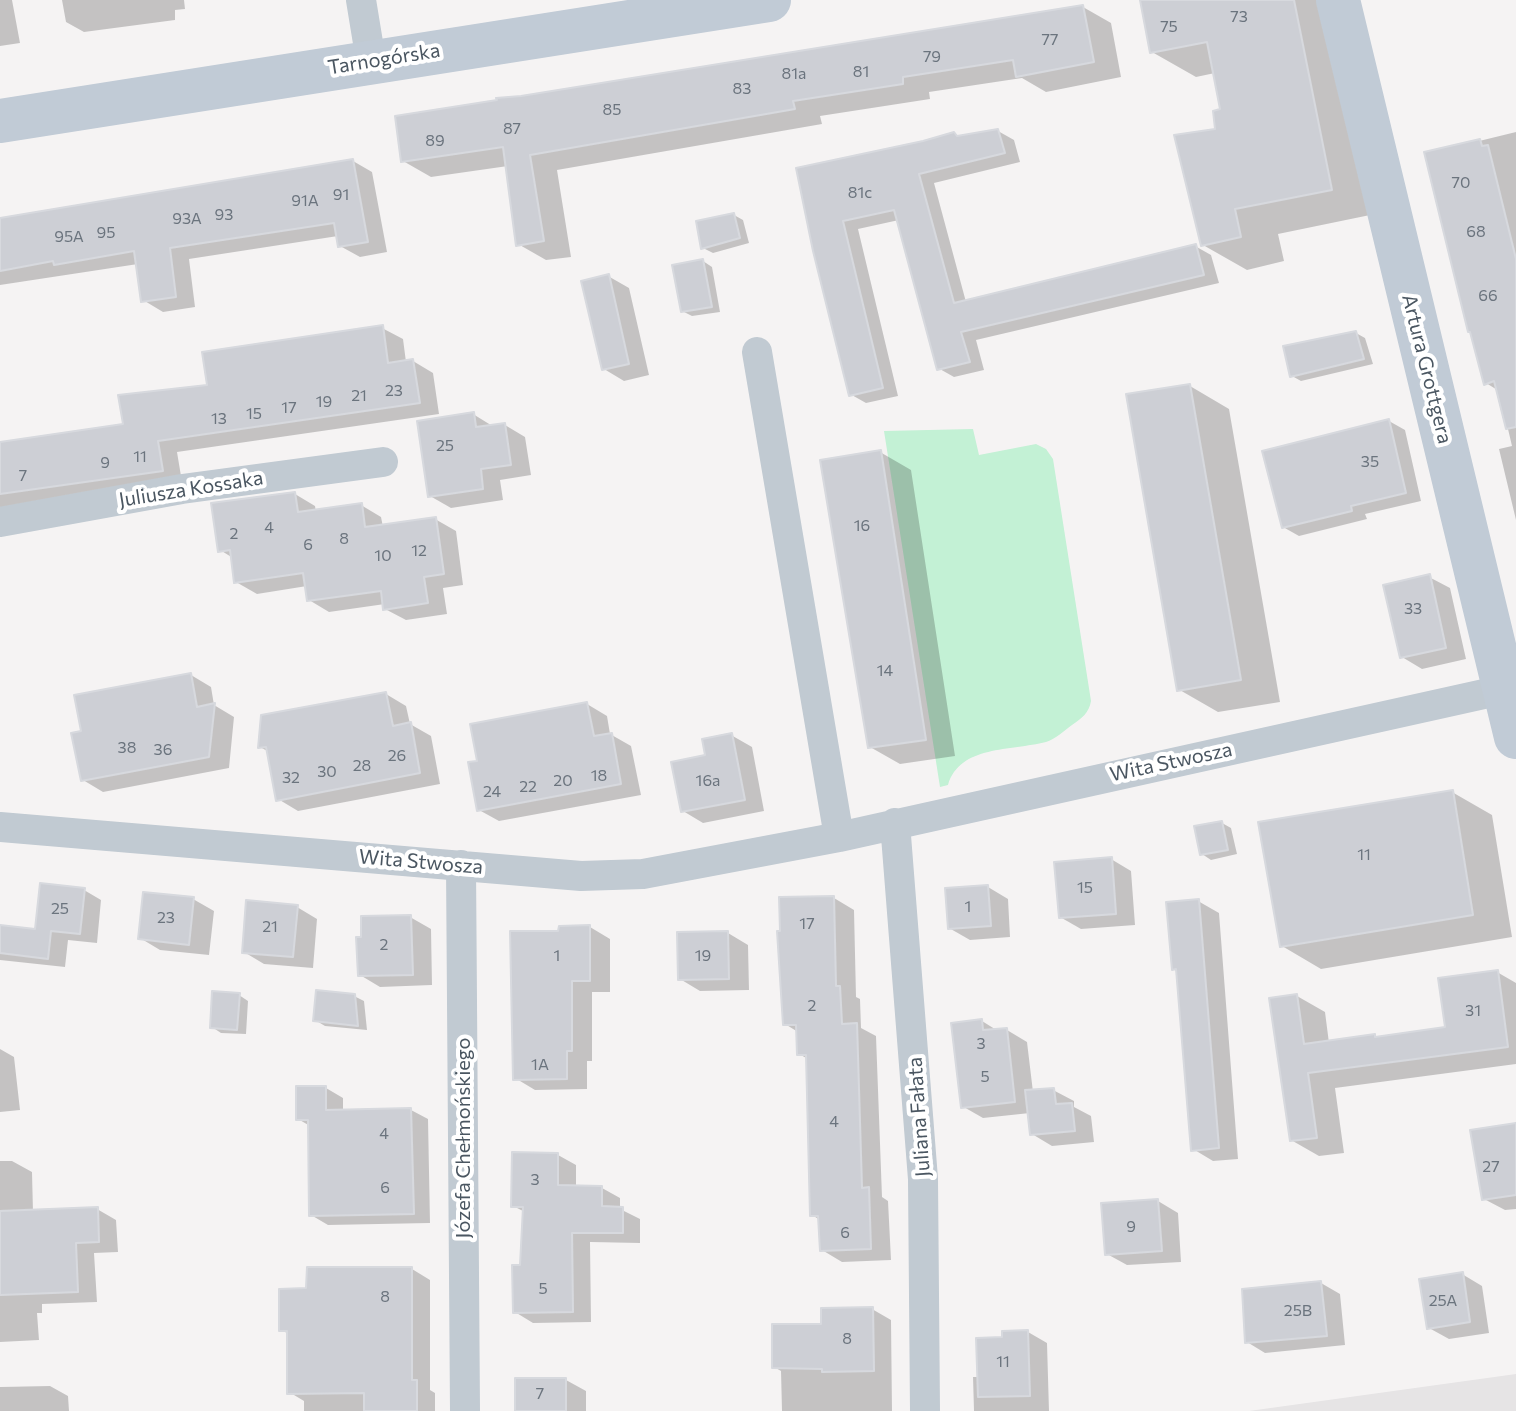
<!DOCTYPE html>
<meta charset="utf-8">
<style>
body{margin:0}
canvas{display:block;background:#f5f3f3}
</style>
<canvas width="1516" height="1411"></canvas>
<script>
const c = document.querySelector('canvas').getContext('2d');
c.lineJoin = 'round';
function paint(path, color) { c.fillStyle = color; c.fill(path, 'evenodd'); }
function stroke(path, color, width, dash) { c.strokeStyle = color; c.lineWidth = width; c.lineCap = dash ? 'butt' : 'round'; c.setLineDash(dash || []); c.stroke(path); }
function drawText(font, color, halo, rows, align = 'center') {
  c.font = font + ' Commissioner,sans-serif'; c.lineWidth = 8; c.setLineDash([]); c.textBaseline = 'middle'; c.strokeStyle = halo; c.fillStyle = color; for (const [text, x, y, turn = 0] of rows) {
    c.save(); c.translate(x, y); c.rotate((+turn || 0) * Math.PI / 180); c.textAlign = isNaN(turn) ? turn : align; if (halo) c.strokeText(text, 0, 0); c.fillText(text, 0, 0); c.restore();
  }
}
const education = new Path2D(`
 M1516 1374V1411H1249Z`);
const green = new Path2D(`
 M973 429 979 455 1036 444 1046 449 1053 459 1091 701C1089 713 1082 718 1072 725 1064 731 1055 739 1046 742 1011 751 960 745 948 785L940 787 884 431Z`);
const shadow = new Path2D(`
 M0 0H12L20 43 0 46Z
 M62 0H184L185 9 175 10V20L84 32 66 22Z
 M1142 0H1332L1375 214 1278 234 1284 261 1247 270 1203 245 1217 130 1223 111 1215 73 1196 77 1152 52Z
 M1083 7 1111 23 1121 77 1046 92 1022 78 929 92 930 99 820 116 822 124 557 170 571 257 546 260 518 244 508 166 431 177 403 161 522 98Z
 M998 131 1014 140 1020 162 934 183 966 302 1195 246 1211 255 1219 283 976 340 984 370 954 377 938 368 899 220 858 229 898 396 866 403 850 394 798 169 923 143 954 134 960 137Z
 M1516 132V520L1499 449 1512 446 1499 391 1486 383 1426 154Z
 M353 161 372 172 387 252 360 257 340 246 338 236 189 259 195 307 163 312 143 300 138 264 0 285V219Z
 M734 215 743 220 749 243 713 253 703 248Z
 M703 261 712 267 720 312 692 316 682 311Z
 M608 276 629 288 649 375 624 381 604 369Z
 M382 328 403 339 406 362 413 361 433 373 439 414 177 452 182 482 0 508V444L125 425 209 387Z
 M1356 333 1365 338 1373 364 1301 381 1292 376Z
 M1190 386 1229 409 1280 702 1218 712 1178 689Z
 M473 414 494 427 505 425 525 437 531 475 500 480 503 500 451 508 430 496Z
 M1389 421 1405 430 1421 501 1365 514 1367 519 1299 536 1283 527Z
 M880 452 911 470 955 756 900 764 870 747Z
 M295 494 315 506 316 512 361 505 381 517 383 527 435 519 456 531 463 585 443 588 447 614 406 620 385 609V604L329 612 309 600 307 586 257 594 236 582 233 558 220 550Z
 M1429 577 1450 588 1466 659 1422 669 1402 657Z
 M191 675 211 687 214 705 234 717 229 768 103 792 83 780Z
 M386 694 406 706 410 724 431 736 440 784 298 811 278 799 269 752 260 747Z
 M587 704 607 716 610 734 631 746 641 795 499 821 479 810V762Z
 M731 735 752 747 764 811 703 823 683 811 707 757Z
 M1452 792 1492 815 1512 937 1321 969 1282 946Z
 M1222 823 1231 828 1237 854 1211 860 1202 854Z
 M1111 859 1131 871 1135 925 1081 929 1060 917Z
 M988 887 1008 899 1010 937 970 940 949 928Z
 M84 890 101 900 97 943 68 940 65 967 0 960V927L37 931Z
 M834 898 854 910 856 997 860 999 861 1028 876 1036 882 1197 888 1201 891 1260 842 1262 822 1250 820 1220 812 1215 808 1059 799 1054 798 1032 785 1024Z
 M193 899 214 911 209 955 160 950 140 938Z
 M1198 901 1219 913 1238 1159 1213 1161 1193 1149 1178 971 1174 969Z
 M297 907 317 919 313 968 264 964 244 952Z
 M410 917 431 929 432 985 380 987 360 975Z
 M590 927 610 939V992H592V1061H587V1089L535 1090 515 1078 560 933Z
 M728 933 748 945 749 990 700 991 680 979Z
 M1497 972 1516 983V1064L1335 1088 1344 1153 1319 1156 1291 1140 1297 996 1325 1012 1329 1043 1374 1036 1377 1038 1447 1029Z
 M239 995 248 1001 246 1034 221 1033 212 1027Z
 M354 996 364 1001 367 1030 325 1026 315 1020Z
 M982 1021 998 1031 1007 1030 1027 1042 1033 1092 1053 1090 1074 1101V1107L1091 1116 1094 1142 1052 1146 1032 1134 1030 1113 983 1118 962 1106Z
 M0 1049 14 1057 20 1110 0 1112Z
 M326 1088 343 1098V1111L411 1110 428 1119 430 1223 328 1225 311 1215 310 1126 298 1119Z
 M1516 1125V1209L1505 1210 1484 1199Z
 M558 1155 576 1165V1188H602L620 1198V1209L640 1219V1243L590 1242 591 1322 533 1323 515 1312 522 1267 525 1212 513 1206Z
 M0 1161H12L32 1172 33 1212 97 1209 116 1220 118 1252 94 1253 97 1302 42 1304V1313H37L39 1340 0 1342Z
 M1158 1201 1178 1213 1181 1262 1127 1265 1107 1254Z
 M412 1269 430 1280V1390L435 1393V1411H304V1401L289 1392V1334L281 1330 308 1290Z
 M1462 1274 1482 1286 1489 1333 1449 1339 1429 1328Z
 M1321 1283 1340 1294 1345 1345 1265 1353 1247 1342Z
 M872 1309 891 1320 892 1411H782L781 1371 774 1367 823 1327Z
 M1028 1332 1047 1343 1049 1411H974L973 1377H979L1004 1339Z
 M566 1380 586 1391V1411H517Z
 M50 1386 68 1396 69 1411H0V1387Z`);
const building = new Path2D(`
 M1140 0H1294L1332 190 1235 209 1241 237 1201 246 1174 135 1215 129 1213 111 1220 109 1207 42 1150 53Z
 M1083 5 1094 62 1016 77 1013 60 903 77V84L793 101 795 109 530 155 544 241 516 246 503 147 401 162 395 116 497 100 496 98 521 96Z
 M998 129 1005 153 919 174 954 303 1196 244 1204 275 961 332 970 362 937 370 894 210 843 221 883 388 849 396 813 251 796 168 923 141 954 132 957 136Z
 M1480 139 1482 146 1488 145 1516 259V427L1506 429 1494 381 1484 385 1470 332H1468L1424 152Z
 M353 159 368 242 338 247 334 223 170 248 176 297 141 302 134 251 54 265 53 261 0 271V218Z
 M734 213 740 238 701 249 696 221Z
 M703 259 712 307 681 312 672 265Z
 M609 274 629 364 602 370 581 281Z
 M383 325 388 363 413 359 420 403 158 441 163 471 0 494V442L123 424 118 395 207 385 202 352Z
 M1356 331 1364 359 1290 377 1283 346Z
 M1190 384 1241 680 1177 691 1126 394Z
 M474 412 476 427 505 423 511 465 481 469 483 489 428 497 417 421Z
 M1389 419 1406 493 1351 506 1352 511 1282 528 1262 451Z
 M881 450 926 740 868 748 820 460Z
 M295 492 298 512 362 503 365 527 436 517 444 574 424 577 428 603 383 610 381 591 307 601 303 573 234 583 230 550 218 552 211 503Z
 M1430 574 1446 648 1400 658 1383 585Z
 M191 673 197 707 215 703 209 757 81 781 71 733 81 731 74 695Z
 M386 692 393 726 411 722 420 773 276 801 266 747 258 748 261 715Z
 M587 702 594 736 612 733 621 784 477 811 468 762 477 761 470 724Z
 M732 733 745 800 681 812 671 762 705 755 702 739Z
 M1453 790 1473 915 1280 947 1258 822Z
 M1222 821 1228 850 1200 855 1194 826Z
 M1112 857 1116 914 1059 918 1054 862Z
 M40 883 85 888 80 934 51 931 48 959 0 953V925L35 929Z
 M988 885 991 926 948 929 945 888Z
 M143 892 194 897 189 945 138 939Z
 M834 896 836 986H840L842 1024 857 1023 862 1188 869 1187 871 1249 820 1251 818 1216H810L806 1055H797L796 1025H783L777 931H780L779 897Z
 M1199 899 1219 1148 1191 1151 1176 969 1172 970 1166 902Z
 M246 900 298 905 293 957 242 953Z
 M411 915 413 975 358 976 356 937H361V916Z
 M590 925V981H572V1051H567V1079L513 1080 510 931H558L559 926Z
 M728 931 729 979 678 980 677 932Z
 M1498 970 1508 1047 1308 1073 1317 1138 1290 1141 1269 998 1297 994 1304 1044 1375 1034V1037L1445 1027 1438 978Z
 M316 990 355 994 358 1026 313 1021Z
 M212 991 240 993 237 1030 210 1028Z
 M982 1019 983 1030 1007 1028 1015 1102 961 1108 951 1023Z
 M296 1086H326V1110L411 1108 414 1214 309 1216 308 1120H296Z
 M1054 1088 1056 1104 1072 1103 1075 1131 1030 1135 1025 1090Z
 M1516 1123V1195L1482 1200 1470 1130Z
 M512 1152 558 1153V1185L602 1186V1206L623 1207V1233H572L573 1312 513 1313 512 1265H520L523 1207H511Z
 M1158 1199 1162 1251 1105 1255 1101 1203Z
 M98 1207 99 1242 76 1243 78 1292 0 1295V1211Z
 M307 1267H412V1380H417V1411H364V1393L287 1394V1331H279V1289L306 1288Z
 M1463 1272 1470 1322 1427 1329 1419 1279Z
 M1321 1281 1327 1336 1245 1343 1242 1289Z
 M873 1307 874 1371 822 1372V1369L772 1368V1324H821V1308Z
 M1028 1330 1030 1396 978 1397 976 1338 1002 1337V1331Z
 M515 1378H566V1411H515Z`);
const street = new Path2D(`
 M361 0 371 61
 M757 352 839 837
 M0 522 182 489 383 462
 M895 823 923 1179 925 1411
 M0 827 581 876 643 874 839 837 1516 687
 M461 865 465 1411`);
const secondary = new Path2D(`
 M1338 0 1516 737
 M0 121 769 0`);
const numberNames = [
 ["73",1239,17],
 ["75",1169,27],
 ["77",1050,40],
 ["79",932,57],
 ["81",861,72],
 ["81a",794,74],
 ["83",742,89],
 ["85",612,110],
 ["87",512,129],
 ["89",435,141],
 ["70",1461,183],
 ["81c",860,193],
 ["91",341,195],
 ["91A",305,201],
 ["93",224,215],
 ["93A",187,219],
 ["68",1476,232],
 ["95",106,233],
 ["95A",69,237],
 ["66",1488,296],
 ["23",394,391],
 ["21",359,396],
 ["19",324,402],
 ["17",289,408],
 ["15",254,414],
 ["13",219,419],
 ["25",445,446],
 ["11",140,457],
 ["35",1370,462],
 ["9",105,463],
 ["7",23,476],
 ["16",862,526],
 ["4",269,528],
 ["2",234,534],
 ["8",344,539],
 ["6",308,545],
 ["12",419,551],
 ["10",383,556],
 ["33",1413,609],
 ["14",885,671],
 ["38",127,748],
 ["36",163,750],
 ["26",397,756],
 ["28",362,766],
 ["30",327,772],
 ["18",599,776],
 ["32",291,778],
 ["20",563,781],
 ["16a",708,781],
 ["22",528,787],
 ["24",492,792],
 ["11",1364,855],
 ["15",1085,888],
 ["1",968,907],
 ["25",60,909],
 ["23",166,918],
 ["17",807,924],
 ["21",270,927],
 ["2",384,945],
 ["1",557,956],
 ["19",703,956],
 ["2",812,1006],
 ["31",1473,1011],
 ["3",981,1044],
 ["1A",540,1065],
 ["5",985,1077],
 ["4",834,1122],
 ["4",384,1134],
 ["27",1491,1167],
 ["3",535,1180],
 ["6",385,1188],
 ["9",1131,1227],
 ["6",845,1233],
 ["5",543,1289],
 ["8",385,1297],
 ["25A",1443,1301],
 ["25B",1298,1311],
 ["8",847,1339],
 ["11",1003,1362],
 ["7",540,1394]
];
const streetNames = [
 ["Tarnogórska",384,59,-9],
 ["Artura Grottgera",1427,369,76],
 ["Juliusza Kossaka",191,489,-9],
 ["Wita Stwosza",1171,762,-12],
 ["Wita Stwosza",421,862,5],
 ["Juliana Fałata",919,1117,-94],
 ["Józefa Chełmońskiego",463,1138,-90]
];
paint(education, '#e6e4e5');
paint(green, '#c3f1d5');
paint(shadow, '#0003');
paint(building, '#cdcfd5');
stroke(building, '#d7d9de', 2);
stroke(street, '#c1cad2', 30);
stroke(secondary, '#c1cbd6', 44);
drawText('16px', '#6b747e', null, numberNames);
drawText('20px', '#4a5661', '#fff', streetNames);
</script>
